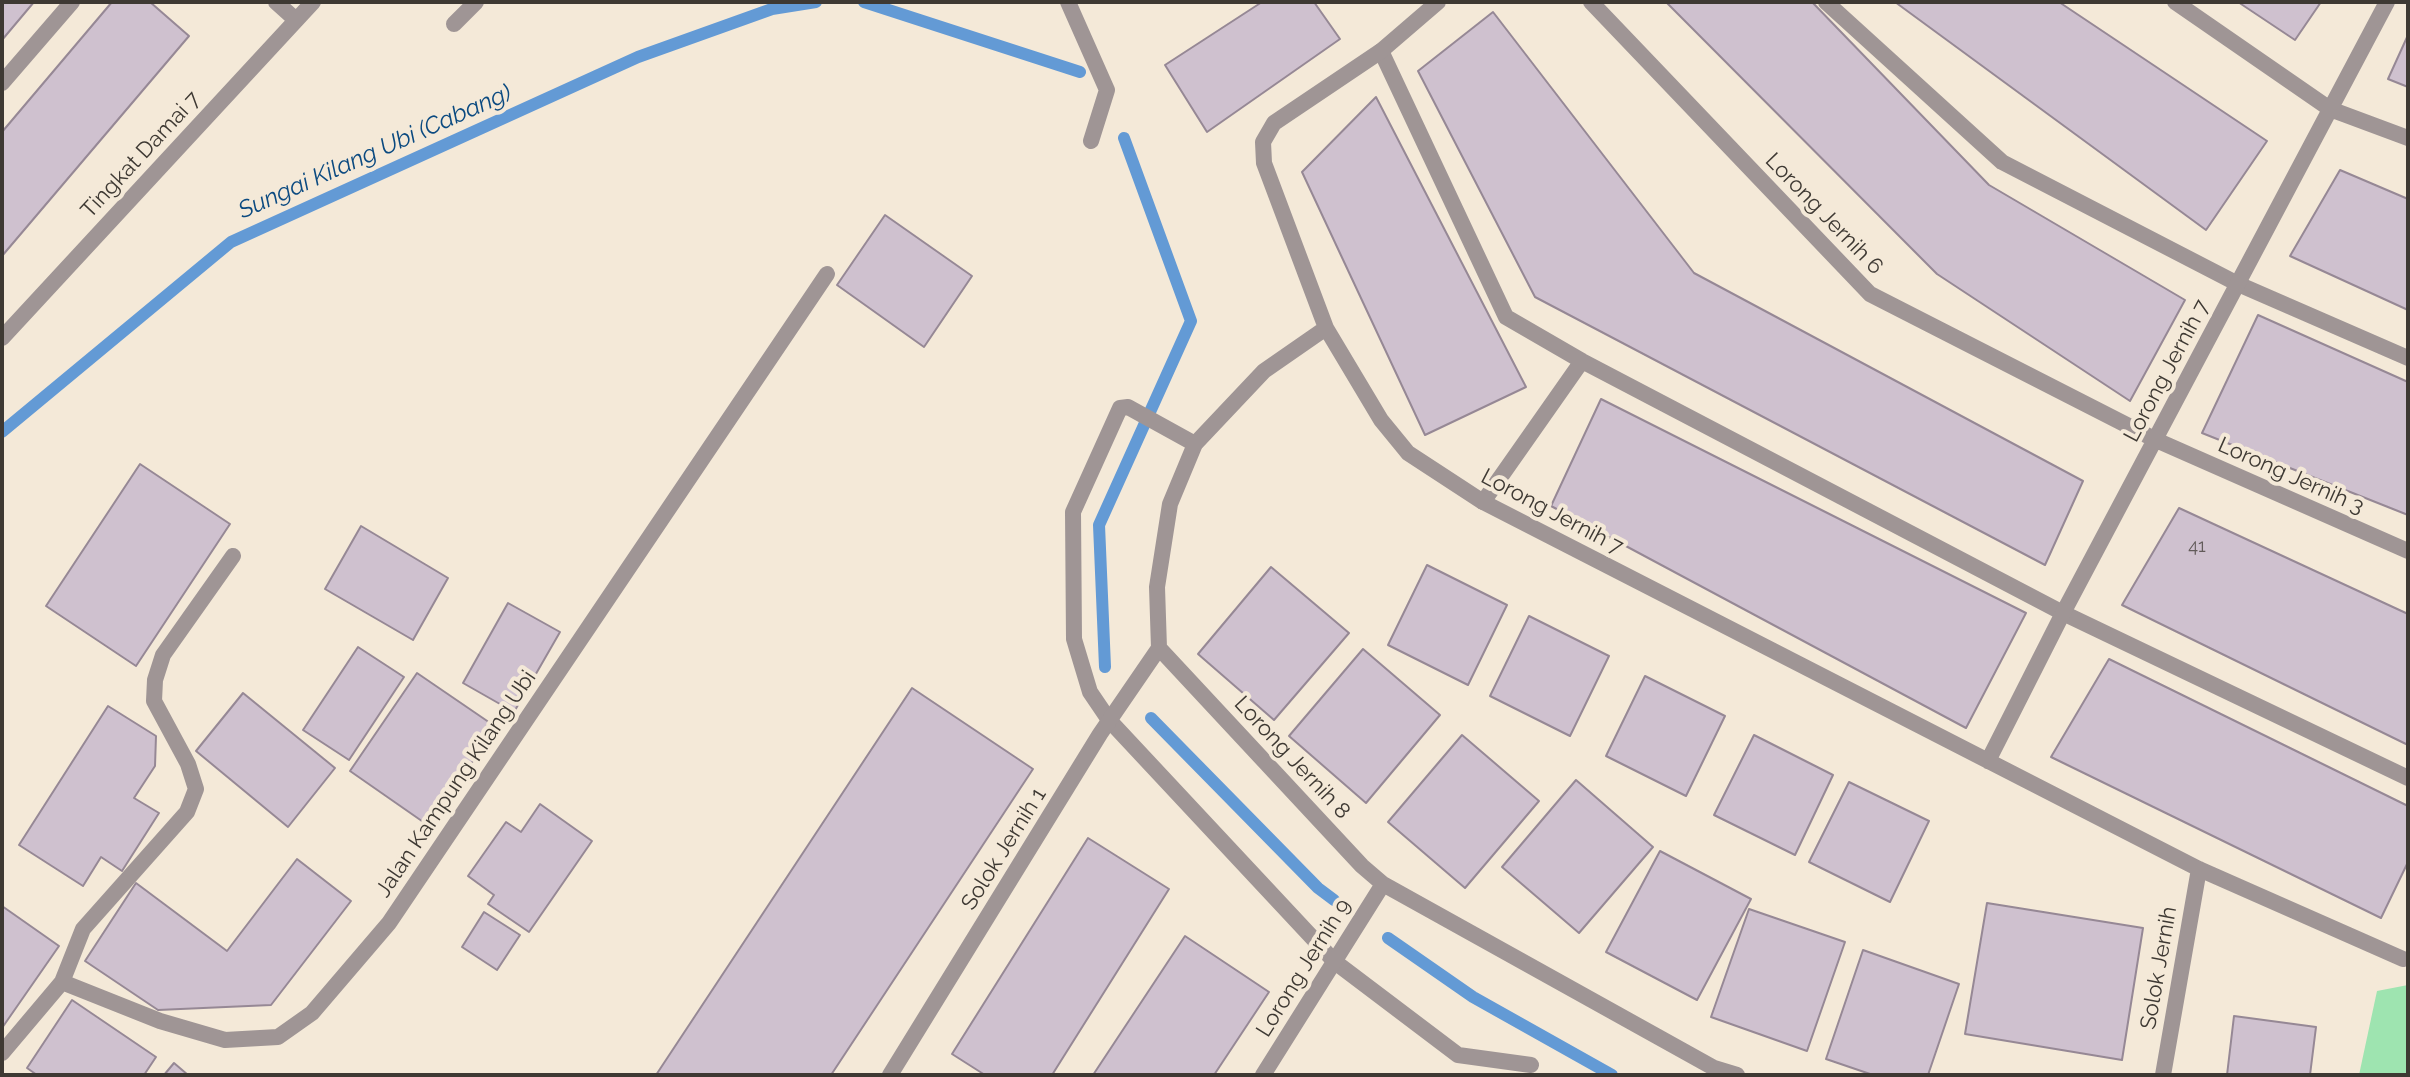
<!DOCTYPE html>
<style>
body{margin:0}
#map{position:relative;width:2410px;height:1077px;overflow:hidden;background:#f4e9d8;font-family:Raleway,sans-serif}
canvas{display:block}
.frame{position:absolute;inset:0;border:4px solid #3e3933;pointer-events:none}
</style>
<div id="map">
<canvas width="2410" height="1077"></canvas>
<div class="frame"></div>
</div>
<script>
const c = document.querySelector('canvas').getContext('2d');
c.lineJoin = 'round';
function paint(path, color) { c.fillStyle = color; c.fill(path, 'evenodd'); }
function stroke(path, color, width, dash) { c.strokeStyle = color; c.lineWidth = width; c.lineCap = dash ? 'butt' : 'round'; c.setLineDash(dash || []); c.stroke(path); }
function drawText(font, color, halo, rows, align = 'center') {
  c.font = font + ' Raleway,sans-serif'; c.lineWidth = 8; c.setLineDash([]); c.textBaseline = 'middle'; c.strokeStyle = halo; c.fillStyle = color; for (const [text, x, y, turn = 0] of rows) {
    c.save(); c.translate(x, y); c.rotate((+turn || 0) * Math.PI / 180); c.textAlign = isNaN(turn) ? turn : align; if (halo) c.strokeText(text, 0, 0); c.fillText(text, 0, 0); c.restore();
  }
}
const green = new Path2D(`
 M2408 985V1075H2359L2377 991Z`);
const stream = new Path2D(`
 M864 2 1080 72
 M2 432 231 242 638 57 772 9 816 2
 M1105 667 1099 525 1191 321 1124 138
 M1151 718 1318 888 1334 900
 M1388 938 1473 997 1612 1075`);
const building = new Path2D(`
 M2 2H34L2 40Z
 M112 2H150L189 36 2 256V132Z
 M1262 2H1314L1340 39 1207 132 1165 65Z
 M1666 2H1812L1989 185 2185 300 2130 401 1937 274Z
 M1895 2H2059L2267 141 2206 230Z
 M2238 2H2321L2295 40Z
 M1493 12 1694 273 2083 481 2045 565 1535 297 1418 71Z
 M2408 35V87L2388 79Z
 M1376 97 1526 387 1425 435 1302 172Z
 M2340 170 2408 199V310L2290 256Z
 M885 215 972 276 924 347 837 285Z
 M2258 315 2408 382V515L2202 433Z
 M1601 399 2026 613 1966 728 1551 506Z
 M140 464 230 524 136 666 46 606Z
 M2179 508 2408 614V745L2122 605Z
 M361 526 448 578 413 640 325 589Z
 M1427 565 1507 605 1468 685 1388 645Z
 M1271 567 1349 633 1274 720 1198 654Z
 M508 603 560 632 514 712 463 683Z
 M1529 616 1609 656 1570 736 1490 696Z
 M358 647 404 677 349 760 303 730Z
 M1363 649 1440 715 1366 803 1289 736Z
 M2109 659 2408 806V862L2381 918 2051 757Z
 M417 673 496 727 429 826 350 771Z
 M1645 676 1725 716 1686 796 1606 756Z
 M912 688 1033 769 831 1075H656Z
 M243 693 335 768 288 827 196 751Z
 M108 706 156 736 155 766 134 798 159 813 122 871 101 857 83 886 19 845Z
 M1462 735 1539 801 1465 888 1388 822Z
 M1754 735 1833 775 1795 855 1714 815Z
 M1576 780 1653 847 1579 933 1502 867Z
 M1849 782 1929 821 1890 902 1809 862Z
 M540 804 592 841 529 932 488 904 494 895 468 876 506 822 521 832Z
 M1088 838 1169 889 1052 1075H985L952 1054Z
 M1660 851 1751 899 1697 1000 1606 952Z
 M297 859 351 901 271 1005 158 1010 85 961 136 883 227 951Z
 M1987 903 2143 928 2122 1060 1965 1034Z
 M2 906 59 946 2 1028Z
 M1749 909 1845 942 1807 1051 1711 1017Z
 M484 912 520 935 497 970 462 947Z
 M1185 936 1269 992 1214 1075H1093Z
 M1863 950 1959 984 1928 1075H1873L1826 1059Z
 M72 1000 156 1057 144 1075H37L27 1068Z
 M2234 1016 2316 1027 2310 1075H2227Z
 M174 1063 188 1075H164Z`);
const service = new Path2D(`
 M1068 2 1107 90 1091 141
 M1826 2 2002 162 2238 284 2408 358
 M1381 51 1506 317 1582 361 2063 613 2408 778
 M2 83 72 2
 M1195 444 1128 407 1120 408 1073 512 1074 639 1090 692 1109 720 1335 962 1458 1055 1531 1065
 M1483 502 1582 361`);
const minor = new Path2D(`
 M276 2 296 20
 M1438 2 1381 51 1274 123 1263 142 1264 163 1326 328 1381 420 1408 453 1483 502 2199 869 2403 959
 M1591 2 1870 294 2156 440 2408 551
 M2175 2 2330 109 2408 138
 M454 24 476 2
 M1326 328 1264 371 1195 444 1170 504 1157 587 1159 648 1362 866 1383 884 1714 1068 1737 1075
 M2 338 313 2
 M1988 761 2063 613 2387 2
 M62 982 83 929 187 812 196 789 188 764 154 701 155 680 163 655 233 556
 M2 1053 62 982 160 1021 225 1040 278 1037 312 1013 389 923 827 274
 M890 1075 1100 734 1159 648
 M1263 1075 1383 884
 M2163 1075 2199 869`);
const numberNames = [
 ["41",2197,547]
];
const streetNames = [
 ["Tingkat Damai 7",141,155,-47],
 ["Lorong Jernih 6",1824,214,46],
 ["Lorong Jernih 7",2167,371,-62],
 ["Lorong Jernih 3",2291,476,24],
 ["Lorong Jernih 7",1552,512,28],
 ["Lorong Jernih 8",1292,758,47],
 ["Jalan Kampung Kilang Ubi",456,784,-56],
 ["Solok Jernih 1",1004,849,-58],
 ["Lorong Jernih 9",1304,968,-58],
 ["Solok Jernih",2159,968,-80]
];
const waterNames = [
 ["Sungai Kilang Ubi (Cabang)",375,152,-24]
];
paint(green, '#9ee4b0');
stroke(stream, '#639ad5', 12);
paint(building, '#cfc1cf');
stroke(building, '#968895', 2);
stroke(service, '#9f9595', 16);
stroke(minor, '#9f9595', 16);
drawText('18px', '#625b5a', null, numberNames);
drawText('22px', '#3e3933', '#f4e9d8', streetNames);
drawText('italic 24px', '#0b4a80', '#f4e9d8', waterNames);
</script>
